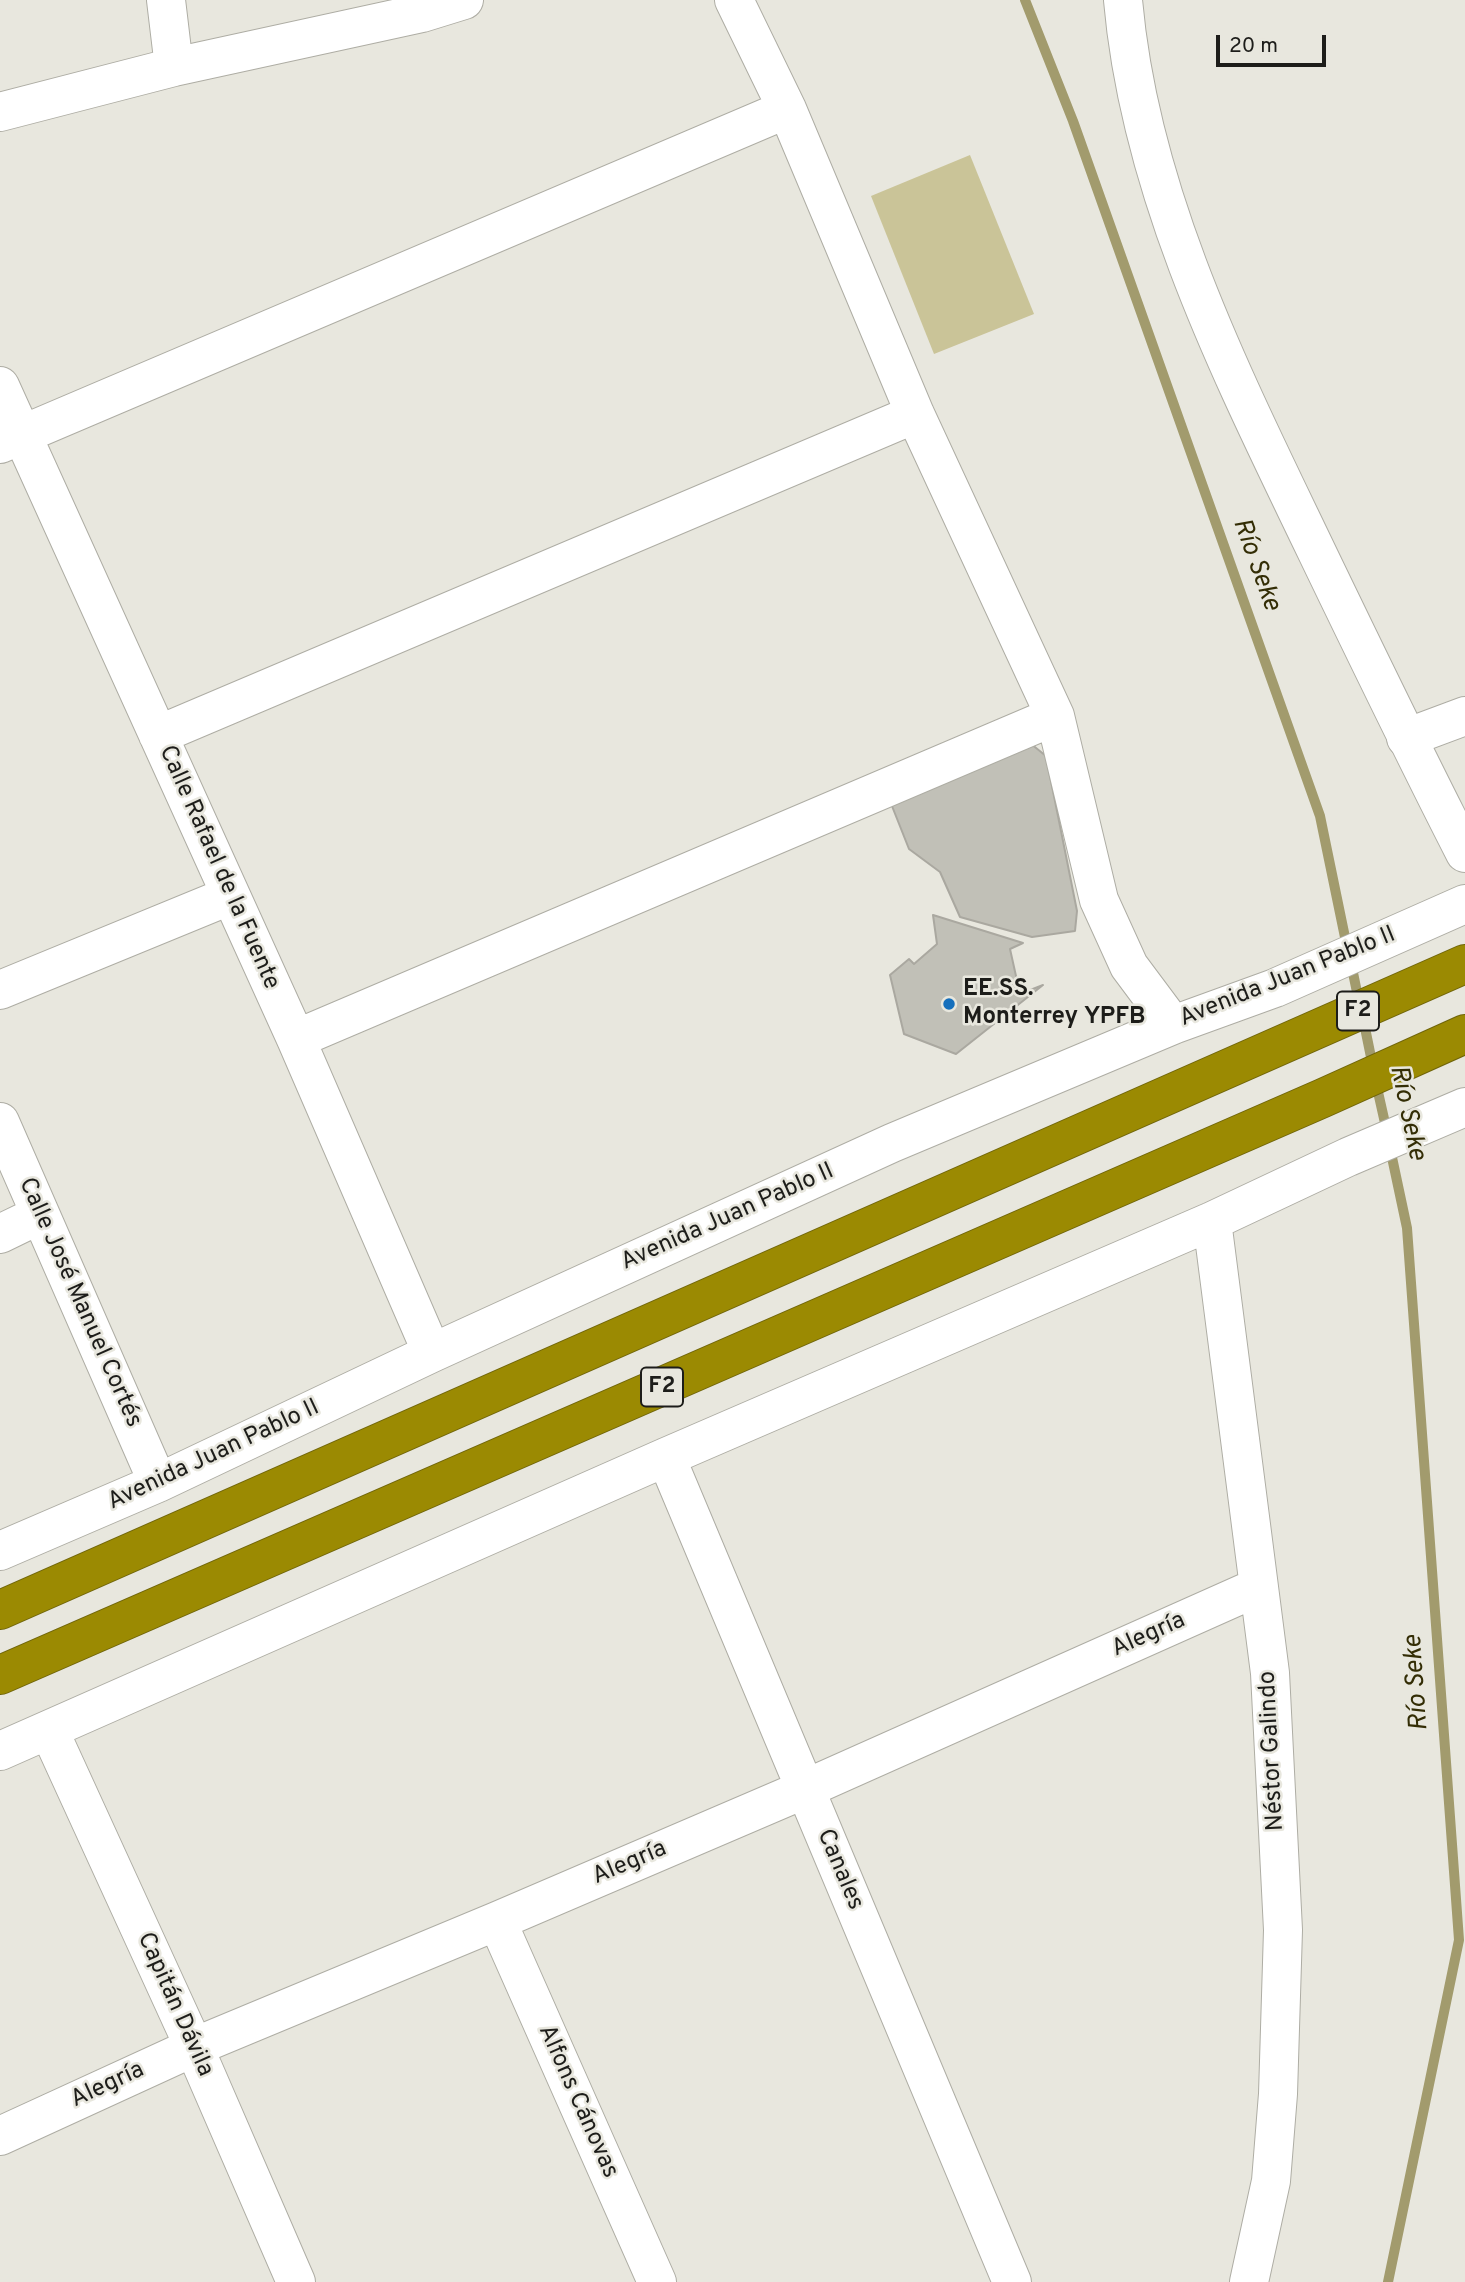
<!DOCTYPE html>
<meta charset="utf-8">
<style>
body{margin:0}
#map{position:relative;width:1465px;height:2282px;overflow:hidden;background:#e8e7de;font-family:Overpass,sans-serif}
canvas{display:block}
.scale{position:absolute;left:1216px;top:35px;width:110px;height:32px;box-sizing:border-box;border:4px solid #1d1d1a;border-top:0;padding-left:9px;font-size:21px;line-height:24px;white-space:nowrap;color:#1d1d1a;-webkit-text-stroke:5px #e8e7de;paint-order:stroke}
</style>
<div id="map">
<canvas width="1465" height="2282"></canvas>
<div class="scale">20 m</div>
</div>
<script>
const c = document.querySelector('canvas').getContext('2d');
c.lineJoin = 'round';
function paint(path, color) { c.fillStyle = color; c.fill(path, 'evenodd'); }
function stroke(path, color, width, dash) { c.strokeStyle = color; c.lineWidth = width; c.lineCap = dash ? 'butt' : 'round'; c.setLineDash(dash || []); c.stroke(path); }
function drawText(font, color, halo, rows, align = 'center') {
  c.font = font + ' Overpass,sans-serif'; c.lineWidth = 5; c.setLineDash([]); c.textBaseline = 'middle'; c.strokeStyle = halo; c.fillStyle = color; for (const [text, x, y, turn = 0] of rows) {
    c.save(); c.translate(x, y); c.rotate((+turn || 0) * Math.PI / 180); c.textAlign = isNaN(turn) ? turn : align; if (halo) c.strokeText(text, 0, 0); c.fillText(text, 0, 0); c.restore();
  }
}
const green = new Path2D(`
 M970 155 1034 314 934 354 871 196Z`);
const stream = new Path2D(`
 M1025 0 1073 121 1320 816 1347 947
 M1351 963 1359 1002
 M1363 1018 1373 1067
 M1376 1083 1387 1132
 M1388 2282 1459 1940 1407 1228 1390 1148`);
const building = new Path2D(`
 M1020 735 1046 756 1077 911 1075 931 1032 937 960 917 940 872 909 849 888 796Z
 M933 915 1023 943 1010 949 1020 994 1043 985 956 1054 904 1034 890 975 909 959 914 964 937 944Z`);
const street = new Path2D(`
 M166 0 174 67
 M734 0 787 109 915 414 1055 716 1099 900 1129 966 1173 1025
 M0 112 174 67 422 13 464 0
 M0 386 296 1039 432 1353
 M0 444 787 109
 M158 735 915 414
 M1406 738 1465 716
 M0 990 229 896
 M296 1039 1055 716
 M0 1122 158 1483
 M1212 1221 1270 1673 1283 1930 1278 2094 1271 2181 1249 2282
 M0 1234 39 1215
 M666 1457 1012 2282
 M0 1551 158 1483 432 1353 892 1143 1173 1025 1275 988 1465 904
 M49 1730 194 2047 296 2282
 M0 1751 666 1457 1212 1221 1348 1157 1465 1107
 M497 1921 657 2282
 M0 2136 194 2047 497 1921 805 1789 1258 1587`);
const secondary = new Path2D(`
 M1123 0C1139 183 1221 353 1300 517 1354 629 1408 742 1465 853`);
const highway = new Path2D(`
 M0 1610 1465 964
 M0 1675 1323 1098 1465 1034`);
const markers = [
 [949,1004,7,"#156fbc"]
];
const shields = [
 [1358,1011,42],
 [662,1387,42]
];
const shieldNames = [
 ["F2",1358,1011],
 ["F2",662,1387]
];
const streetNames = [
 ["Calle Rafael de la Fuente",218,868,66],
 ["Avenida Juan Pablo II",1288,978,-22],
 ["Avenida Juan Pablo II",728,1218,-24],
 ["Calle José Manuel Cortés",79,1303,66],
 ["Avenida Juan Pablo II",214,1456,-25],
 ["Alegría",1149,1636,-24],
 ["Néstor Galindo",1273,1751,-93],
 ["Alegría",630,1864,-23],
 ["Canales",839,1870,67],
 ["Capitán Dávila",174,2005,66],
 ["Alegría",108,2086,-25],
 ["Alfons Cánovas",577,2102,66]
];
const poiNames = [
 ["EE.SS.",963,990],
 ["Monterrey YPFB",963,1018]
];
const waterNames = [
 ["Río Seke",1255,565,70],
 ["Río Seke",1406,1113,78],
 ["Río Seke",1418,1683,-94]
];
paint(green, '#cac498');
stroke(stream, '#a29b6d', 10);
paint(building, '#c1c0b7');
stroke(building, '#aaa8a0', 2);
stroke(street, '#aeada4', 40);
stroke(secondary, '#aeada4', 40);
stroke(highway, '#6f640a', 40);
stroke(street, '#fff', 38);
stroke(secondary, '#fff', 38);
stroke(highway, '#9b8a02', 38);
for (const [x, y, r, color] of markers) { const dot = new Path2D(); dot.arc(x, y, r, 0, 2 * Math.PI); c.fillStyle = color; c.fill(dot); stroke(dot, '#e8e7de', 2.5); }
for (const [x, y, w] of shields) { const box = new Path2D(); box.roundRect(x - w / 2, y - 19.5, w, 39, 5); c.fillStyle = '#e8e7de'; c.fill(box); stroke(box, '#1d1d1a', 2); }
drawText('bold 23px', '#1d1d1a', null, shieldNames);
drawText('24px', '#1d1d1a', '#e8e7de', streetNames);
drawText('bold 24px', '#1d1d1a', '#e8e7de', poiNames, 'left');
drawText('italic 26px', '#332d05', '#e8e7de', waterNames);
</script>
